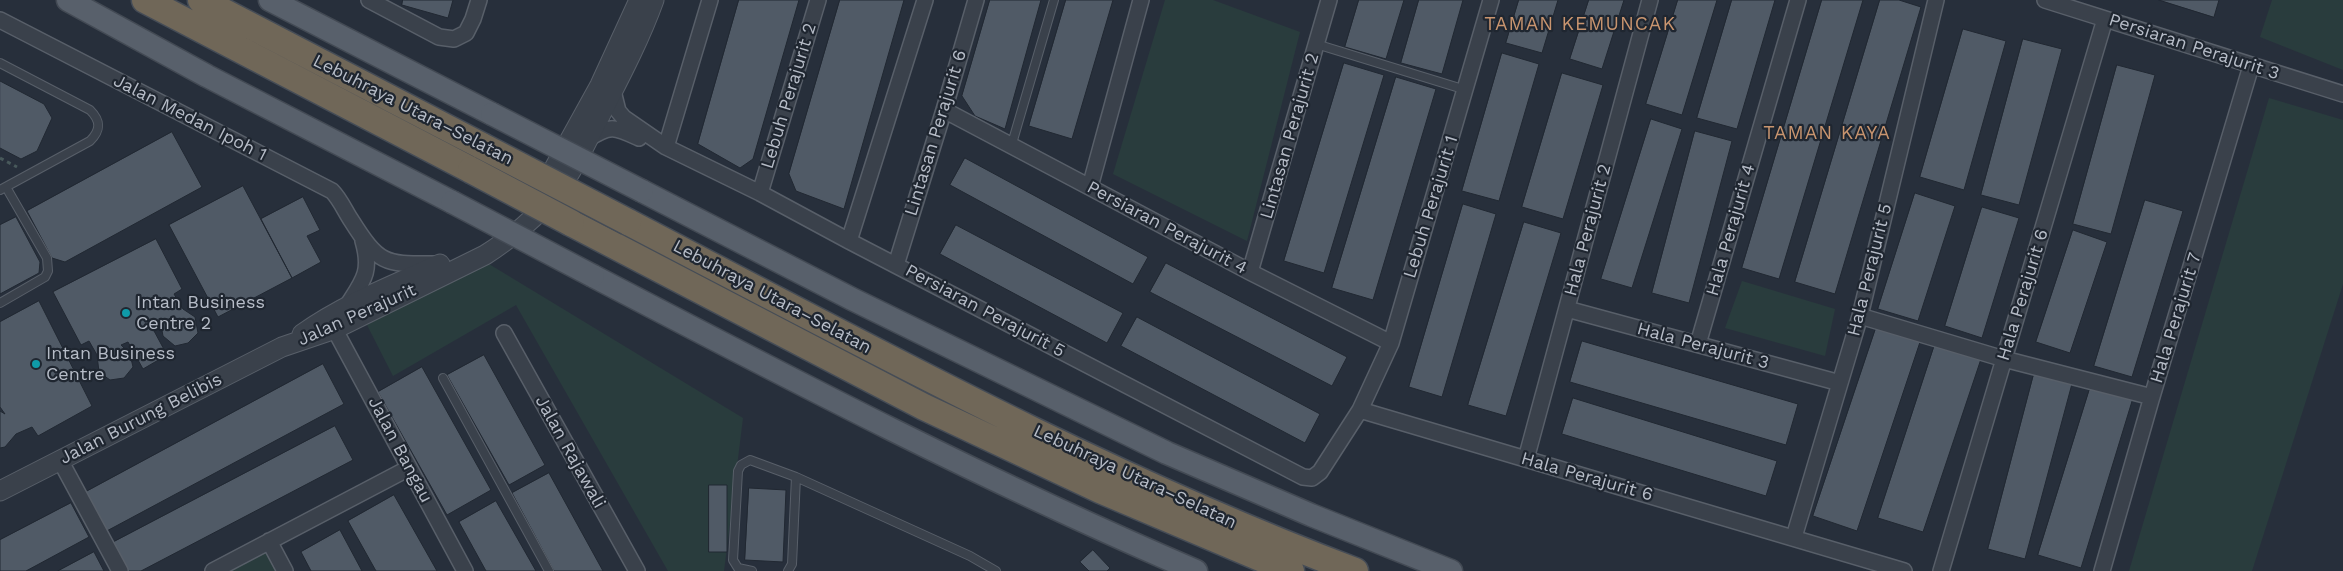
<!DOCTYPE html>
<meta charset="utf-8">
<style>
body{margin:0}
canvas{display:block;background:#272f3b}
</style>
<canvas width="2343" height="571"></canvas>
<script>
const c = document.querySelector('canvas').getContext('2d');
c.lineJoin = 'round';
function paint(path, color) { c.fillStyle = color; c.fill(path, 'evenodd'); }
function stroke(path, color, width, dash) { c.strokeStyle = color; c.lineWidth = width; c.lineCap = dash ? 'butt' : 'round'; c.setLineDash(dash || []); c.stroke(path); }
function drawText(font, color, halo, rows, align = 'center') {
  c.font = font + ' "Work Sans",sans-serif'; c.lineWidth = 4.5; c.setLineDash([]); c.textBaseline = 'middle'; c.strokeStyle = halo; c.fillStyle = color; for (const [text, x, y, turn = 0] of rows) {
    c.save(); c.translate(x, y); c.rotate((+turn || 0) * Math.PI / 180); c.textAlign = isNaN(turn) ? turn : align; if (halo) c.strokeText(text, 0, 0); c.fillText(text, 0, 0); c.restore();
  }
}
const green = new Path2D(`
 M1165 0H1213L1300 32 1247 241 1113 174Z
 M2272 0H2343V70L2260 37Z
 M2269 98 2343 120V284L2252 571H2129Z
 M479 258 743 418 724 571H668L516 305 393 376 367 325Z
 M1742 281 1835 309 1825 356 1725 328Z
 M268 547 281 571H224Z`);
const building = new Path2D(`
 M403 0H453L448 18 402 5Z
 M739 0H799L753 159 740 168 698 144Z
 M840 0H904L844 209 796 191 789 174Z
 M990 0H1041L1005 129 975 116 962 96Z
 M1066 0H1113L1072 139 1029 126Z
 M1359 0H1404L1386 59 1345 47Z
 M1419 0H1463L1442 74 1401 63Z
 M1519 0H1558L1542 53 1506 43Z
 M1589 0H1624L1602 69 1570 59Z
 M1678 0H1717L1682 115 1646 104Z
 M1732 0H1775L1737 129 1697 118Z
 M1822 0H1863L1779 279 1742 268Z
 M1880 0H1899L1921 7 1835 294 1795 282Z
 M2159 0H2219L2214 17Z
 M1963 29 2006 41 1964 190 1920 177Z
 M2023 39 2062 49 2019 205 1981 195Z
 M1502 53 1539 64 1499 201 1462 191Z
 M1344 63 1384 75 1324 273 1284 261Z
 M2117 65 2155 75 2111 234 2073 224Z
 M1562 73 1603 85 1563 219 1522 207Z
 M1396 77 1436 89 1373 300 1332 288Z
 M0 81 44 104 52 118 37 151 21 159 0 148Z
 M1651 119 1682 129 1632 288 1601 279Z
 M1695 131 1732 141 1689 303 1652 293Z
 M172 132 202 187 65 262 52 258 27 211Z
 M965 158 1148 257 1133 284 950 185Z
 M243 186 292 278 218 317 169 225Z
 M1915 193 1955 206 1918 321 1878 309Z
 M303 197 320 230 307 236 321 262 292 278 261 219Z
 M2145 200 2183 211 2132 377 2094 366Z
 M1463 204 1496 214 1442 397 1409 387Z
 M1982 207 2019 218 1982 338 1945 326Z
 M16 217 40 262 39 273 0 294V225Z
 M1524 222 1561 233 1506 416 1468 405Z
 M956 225 1123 313 1107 343 940 254Z
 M2073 230 2107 242 2070 353 2036 342Z
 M156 239 182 289 174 294 183 309 195 317 198 333 188 343 175 346 163 336 161 325 153 329 167 355 143 369 128 342 121 345 130 354 133 367 124 378 110 380 99 372 97 355 89 341 81 345 53 292Z
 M1166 263 1347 357 1332 386 1150 292Z
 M39 301 92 406 38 436 32 427 16 434 5 447 0 448V411L5 414 0 407V322Z
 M1137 317 1320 414 1305 443 1121 346Z
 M1877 325 1921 339 1857 531 1813 516Z
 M1582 341 1798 404 1786 445 1570 382Z
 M1935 344 1981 359 1923 532 1878 518Z
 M484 355 545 465 509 485 447 375Z
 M323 364 344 404 103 533 82 494Z
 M422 367 491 490 447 515 378 392Z
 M2035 370 2073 380 2025 559 1988 549Z
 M2091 385 2133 398 2081 568 2038 555Z
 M1573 398 1777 461 1766 496 1562 434Z
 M335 426 353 460 141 571H121L108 545Z
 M549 473 603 571H554L512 493Z
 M709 485H727V552H709Z
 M749 488 786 490 783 562 745 560Z
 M394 495 437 571H376L348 521Z
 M496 501 536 571H486L459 522Z
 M71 503 89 537 26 571H0V540Z
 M340 530 362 571H311L301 552Z
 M1093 550 1110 568 1107 571H1089L1080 562Z
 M94 552 104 571H58Z`);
const path = new Path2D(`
 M0 158 17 167`);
const service = new Path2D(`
 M1316 44 1466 90
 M0 63 90 110C101 121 101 130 90 141L0 190
 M1011 147 1054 0
 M0 303 45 277 48 271 47 258 6 187
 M443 378 549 571
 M752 571 738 568 733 560 738 471 741 465 750 460 796 477 970 556 996 571
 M788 571 792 564 796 477`);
const minor = new Path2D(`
 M369 0 439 37 454 39 466 33 473 19 479 0
 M2045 0 2343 94
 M0 20 332 191C340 199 345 211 351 220 380 266 385 264 437 264
 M613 91 618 111 624 118 666 147 760 193 849 241 1303 477 1312 478 1320 472 1360 410 1904 571
 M944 110 1250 272 1391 343
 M588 139C611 124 615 127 639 138
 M666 147 710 0
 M1090 187 1141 0
 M760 193 818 0
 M849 241 925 0
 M896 265 944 110 976 0
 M1250 272 1329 0
 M347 306C363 281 372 272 363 241
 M1567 309 1840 383
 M1860 316 2004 359 2152 397
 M329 319 465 571
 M504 333 637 571
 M1698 344 1798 0
 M1360 410 1391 343 1491 0
 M1526 459 1650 0
 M60 460 120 571
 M1794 537 1860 316 1936 0
 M269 541 285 571
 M213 571 409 468
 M1941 571 2105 19
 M2102 571 2151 400 2251 66`);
const tertiary = new Path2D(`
 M542 190 600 85 639 0
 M302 334C344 304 393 285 440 264
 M0 491 282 347 335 329 485 255C509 240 539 215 556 193 575 169 587 140 601 114 620 77 640 39 654 0`);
const primary = new Path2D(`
 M68 0 207 76 452 202
 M270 0 492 114
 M642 191 852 299 1167 453 1311 515 1451 571
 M593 276C792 380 990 483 1196 571`);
const motorway = new Path2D(`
 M145 0 471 170
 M201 0 482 146
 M628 222C866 346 1103 476 1355 571
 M571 223 924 407 1100 490 1291 571`);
const primaryBridge = new Path2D(`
 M492 114 642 191
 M452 202 593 276`);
const motorwayBridge = new Path2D(`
 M482 146 628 222
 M471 170 571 223`);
const markers = [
 [126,313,5,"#0f9aa8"],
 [36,364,5,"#0f9aa8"]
];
const streetNames = [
 ["Persiaran Perajurit 3",2194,47,18],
 ["Lebuh Perajurit 2",789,96,-73],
 ["Lebuhraya Utara–Selatan",413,110,27],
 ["Jalan Medan Ipoh 1",190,118,27],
 ["Lintasan Perajurit 6",936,133,-73],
 ["Lintasan Perajurit 2",1290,136,-74],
 ["Lebuh Perajurit 1",1431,207,-73],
 ["Persiaran Perajurit 4",1167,228,28],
 ["Hala Perajurit 2",1588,230,-75],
 ["Hala Perajurit 4",1731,230,-74],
 ["Hala Perajurit 5",1870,270,-76],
 ["Hala Perajurit 6",2023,295,-73],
 ["Lebuhraya Utara–Selatan",772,297,28],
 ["Persiaran Perajurit 5",985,311,28],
 ["Jalan Perajurit",357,315,-24],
 ["Hala Perajurit 7",2176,318,-73],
 ["Hala Perajurit 3",1703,346,15],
 ["Jalan Burung Belibis",141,419,-27],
 ["Jalan Bangau",400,450,62],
 ["Jalan Rajawali",570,452,61],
 ["Lebuhraya Utara–Selatan",1135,477,25],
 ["Hala Perajurit 6",1587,477,16]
];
const poiNames = [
 ["Intan Business",136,303],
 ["Centre 2",136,324],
 ["Intan Business",46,354],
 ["Centre",46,375]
];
const neighbourhoodNames = [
 ["TAMAN KEMUNCAK",1580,24],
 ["TAMAN KAYA",1827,133]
];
paint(green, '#293c3d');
paint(building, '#505a66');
stroke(building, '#212832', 1);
stroke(service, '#585f69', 10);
stroke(minor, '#585f69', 18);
stroke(tertiary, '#585f69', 21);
stroke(primary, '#434a54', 25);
stroke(motorway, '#454c56', 29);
stroke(path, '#48595b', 3, [4, 4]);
stroke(service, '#3a414b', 8);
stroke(minor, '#3a414b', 15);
stroke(tertiary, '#3a414b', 19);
stroke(primary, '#58606b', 22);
stroke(motorway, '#706758', 26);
stroke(primaryBridge, '#434a54', 25, []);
stroke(motorwayBridge, '#454c56', 29, []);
stroke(primaryBridge, '#58606b', 22);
stroke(motorwayBridge, '#706758', 26);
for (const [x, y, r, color] of markers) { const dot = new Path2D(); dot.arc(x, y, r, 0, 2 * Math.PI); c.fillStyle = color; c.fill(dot); stroke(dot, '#1f2630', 2); }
drawText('18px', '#b6bcc7', '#1f2630', streetNames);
drawText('18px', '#b6bcc7', '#1f2630', poiNames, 'left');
c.letterSpacing = '1px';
drawText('19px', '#c9956f', '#1f2630', neighbourhoodNames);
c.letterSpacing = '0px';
</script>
